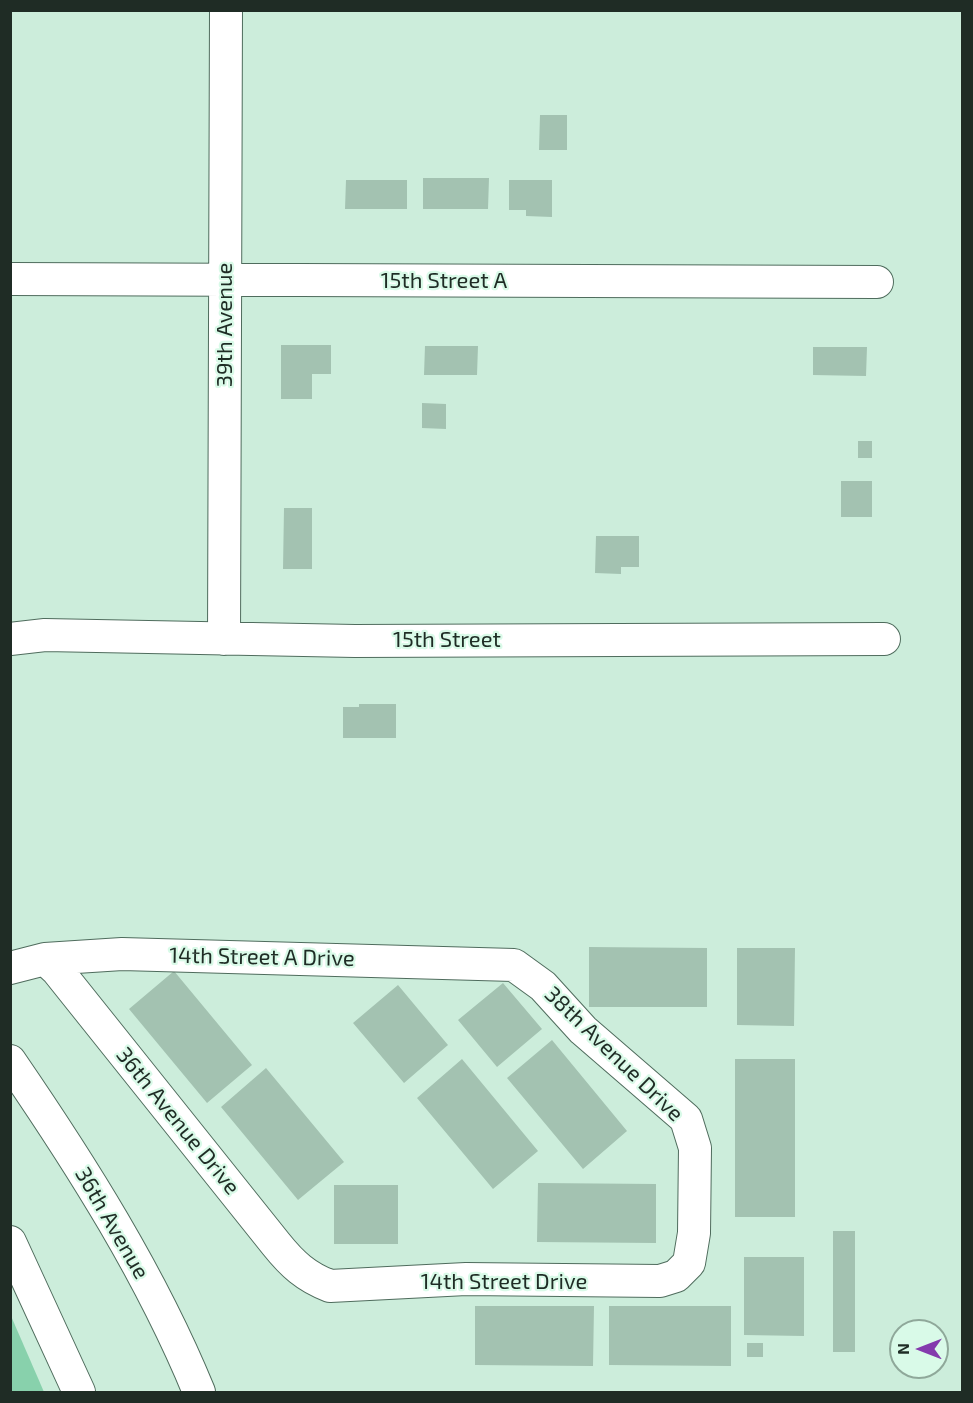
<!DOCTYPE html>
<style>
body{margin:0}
#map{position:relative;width:973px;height:1403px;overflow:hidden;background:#cceddb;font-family:"Exo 2",sans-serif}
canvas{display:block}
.frame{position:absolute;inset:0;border:12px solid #1f2c25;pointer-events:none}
.north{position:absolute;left:889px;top:1319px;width:60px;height:60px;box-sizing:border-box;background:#d9fae8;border:2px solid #8fa89a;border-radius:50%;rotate:270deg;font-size:16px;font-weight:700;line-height:24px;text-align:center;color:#1f2c25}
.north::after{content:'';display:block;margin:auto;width:21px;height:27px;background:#843aad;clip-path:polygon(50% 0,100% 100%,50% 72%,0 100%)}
</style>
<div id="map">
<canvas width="973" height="1403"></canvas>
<div class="frame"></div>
<div class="north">N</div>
</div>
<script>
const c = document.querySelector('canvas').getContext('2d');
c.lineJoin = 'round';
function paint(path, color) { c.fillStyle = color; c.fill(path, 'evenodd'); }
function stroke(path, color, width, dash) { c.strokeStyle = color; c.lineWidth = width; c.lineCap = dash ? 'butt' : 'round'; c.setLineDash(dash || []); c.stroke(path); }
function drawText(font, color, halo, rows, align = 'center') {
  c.font = font + ' "Exo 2",sans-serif'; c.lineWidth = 4.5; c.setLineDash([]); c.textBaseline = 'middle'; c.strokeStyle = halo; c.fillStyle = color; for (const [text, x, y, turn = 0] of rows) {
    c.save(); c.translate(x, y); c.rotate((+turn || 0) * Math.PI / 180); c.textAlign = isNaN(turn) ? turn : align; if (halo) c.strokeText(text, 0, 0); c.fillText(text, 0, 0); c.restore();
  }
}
const green = new Path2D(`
 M11 1316 44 1392H11Z`);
const building = new Path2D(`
 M540 115H567V150H539Z
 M423 178H489L488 209H423Z
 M346 180H407V209H345Z
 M509 180H552V217L526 216V210H509Z
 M281 345H331V374H312V399H281Z
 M425 346H478L477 375H424Z
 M813 347H867L866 376 813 375Z
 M422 403 446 404V429L422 428Z
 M858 441H872V458H858Z
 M841 481H872V517H841Z
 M284 508H312V569H283Z
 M596 536H639V567H621V574L595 573Z
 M359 704H396V738H343V707H359Z
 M589 947 707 948V1007H589Z
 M737 948H795L794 1026 737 1025Z
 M174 971 252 1065 207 1103 129 1009Z
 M503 983 542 1029 497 1067 458 1020Z
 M398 985 448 1045 404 1083 353 1023Z
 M552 1040 627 1131 583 1169 507 1078Z
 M462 1059 538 1151 493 1189 417 1098Z
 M735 1059H795V1217H735Z
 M266 1068 344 1162 298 1200 221 1107Z
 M538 1183 656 1184V1243L537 1242Z
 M334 1185H398V1244H334Z
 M833 1231H855V1352H833Z
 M744 1257H804V1336L744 1335Z
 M475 1306H594L593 1366 475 1365Z
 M609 1306H731V1366L609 1365Z
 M747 1343H763V1357H747Z`);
const minor = new Path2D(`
 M10 279 877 282
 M10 639 45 635 355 641 884 639
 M224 639 226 10
 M10 968 45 959 122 954 514 965 543 986 583 1030 686 1119 695 1148 694 1233 689 1263 676 1276 660 1281 466 1279 330 1286C306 1277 292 1264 276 1244L57 970 45 959
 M10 1061C82 1166 151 1275 199 1392
 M10 1242 79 1392`);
const streetNames = [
 ["15th Street A",444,281],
 ["39th Avenue",225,325,-90],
 ["15th Street",447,640],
 ["14th Street A Drive",262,957,1],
 ["38th Avenue Drive",614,1054,44],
 ["36th Avenue Drive",178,1121,51],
 ["36th Avenue",112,1223,60],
 ["14th Street Drive",504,1282]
];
paint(green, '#88d1ac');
paint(building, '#a3c2b1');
stroke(minor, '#4f6c5d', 34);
stroke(minor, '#fff', 32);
drawText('22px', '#1f2c25', '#d9fae8', streetNames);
</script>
